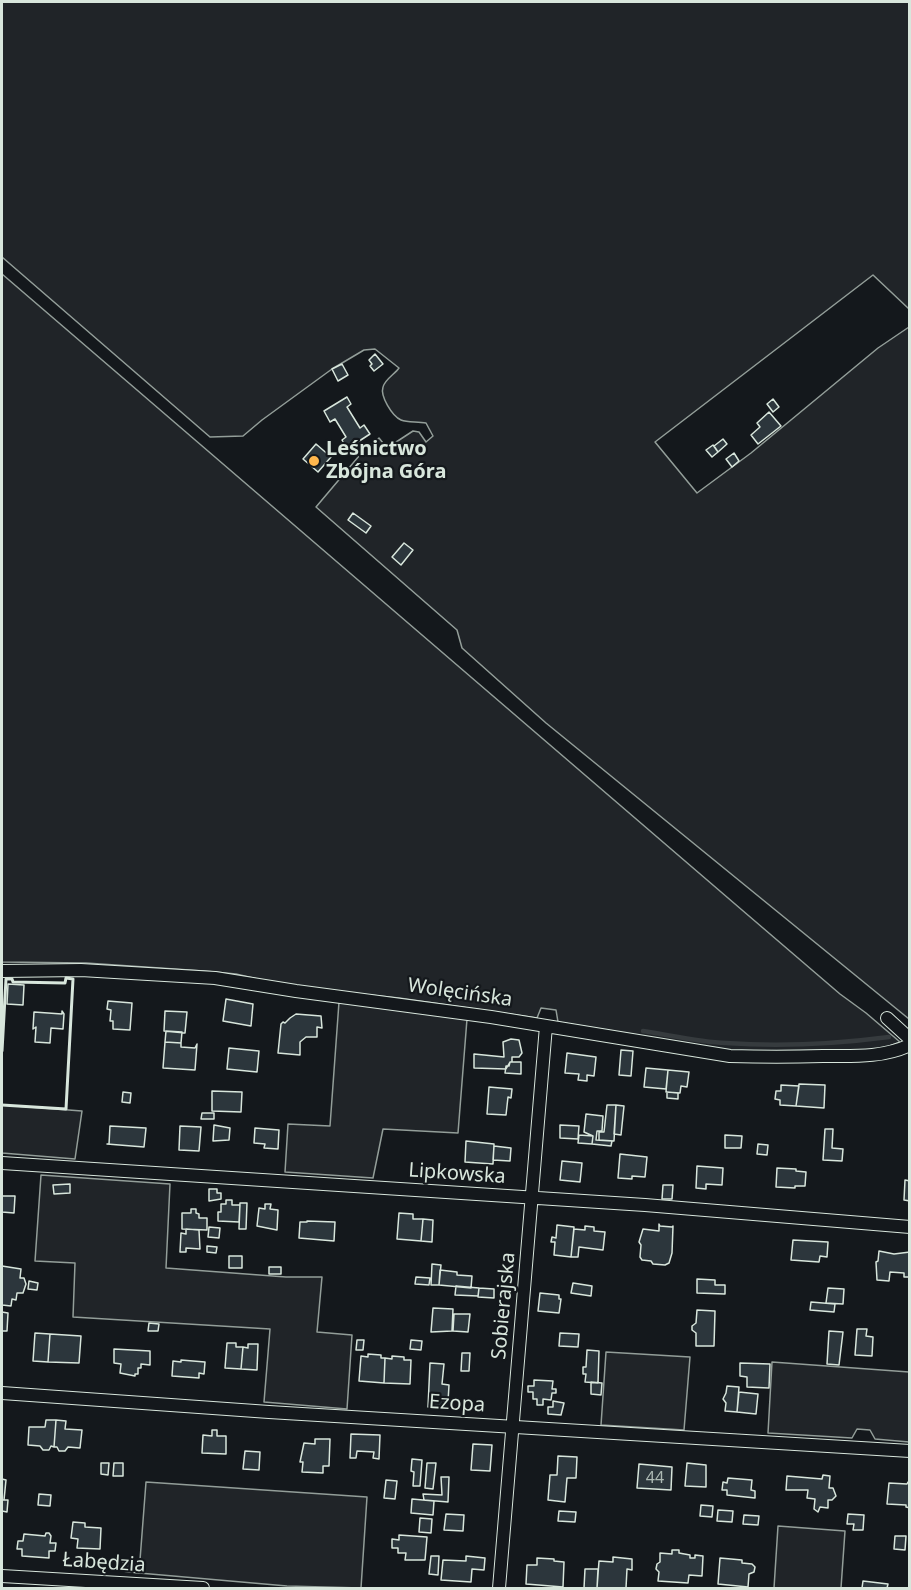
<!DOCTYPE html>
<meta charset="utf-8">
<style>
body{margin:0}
#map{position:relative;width:911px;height:1590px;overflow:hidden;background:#14181c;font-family:"Noto Sans",sans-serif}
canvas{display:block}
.frame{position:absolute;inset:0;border:3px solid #d8e6dc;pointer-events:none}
</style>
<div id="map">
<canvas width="911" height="1590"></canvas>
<div class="frame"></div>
</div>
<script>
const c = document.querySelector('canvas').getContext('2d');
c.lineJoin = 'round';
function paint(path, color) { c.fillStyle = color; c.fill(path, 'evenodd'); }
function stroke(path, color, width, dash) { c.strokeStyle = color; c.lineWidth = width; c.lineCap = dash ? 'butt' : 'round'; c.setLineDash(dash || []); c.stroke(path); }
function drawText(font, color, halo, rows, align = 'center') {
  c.font = font + ' "Noto Sans",sans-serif'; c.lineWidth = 4.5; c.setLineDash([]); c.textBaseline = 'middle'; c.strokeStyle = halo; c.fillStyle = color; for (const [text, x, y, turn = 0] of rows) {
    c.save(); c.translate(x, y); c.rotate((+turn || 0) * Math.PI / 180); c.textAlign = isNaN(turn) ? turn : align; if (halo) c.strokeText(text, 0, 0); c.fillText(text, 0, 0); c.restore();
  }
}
const green = new Path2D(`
 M2 2H909V309L873 275 655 442 697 493 751 453 878 348 909 327V1019L546 723 462 648 457 630 316 507 359 456 379 438 387 448 413 431 419 432 426 442 433 436 426 423C418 421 408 423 401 420 392 416 380 396 383 387 385 379 395 374 399 368L375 349 364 350 332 369 262 420 243 436 210 437 2 257Z
 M2 274 742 910 840 994 866 1013 900 1042 879 1050 731 1051 558 1022 556 1010 541 1008 537 1018 399 998 292 987 236 974 204 971 86 963 2 962Z
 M339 1002 467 1019 458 1133 383 1129 373 1178 285 1172 288 1124 330 1126Z
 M2 1105 82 1111 75 1159 2 1153Z
 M41 1175 170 1184 166 1268 286 1277H322L317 1332 352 1335 347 1409 264 1402 270 1329 73 1317 75 1263 35 1261Z
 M606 1352 690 1357 684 1430 601 1425Z
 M772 1362 909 1372V1442L875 1439 870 1430 857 1429 852 1438 768 1433Z
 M146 1482 367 1497 361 1588 287 1586 139 1573Z
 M778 1526 845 1531 841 1588H774Z`);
const stream = new Path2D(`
 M643 1031C670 1035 698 1042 726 1043 780 1047 835 1044 889 1037`);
const building = new Path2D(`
 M375 354 383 364 374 371 370 366 372 364 369 360Z
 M342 364 348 375 338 381 332 369Z
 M347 397 351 404 347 407 360 428 364 425 370 434 347 449 342 440 346 437 335 419 330 422 324 411Z
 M773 399 779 407 773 412 767 404Z
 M769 412 781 426 758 444 751 435 760 427 757 423Z
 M723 439 727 444 718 452 714 446Z
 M316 444 331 457 318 472 303 459Z
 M713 445 718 452 712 457 706 450Z
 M734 453 739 461 732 467 726 459Z
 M353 513 371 526 366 533 348 520Z
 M404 543 413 550 401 565 392 557Z
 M8 984 24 985 23 1005 7 1004Z
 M226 999 253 1004 251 1026 223 1021Z
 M108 1001 132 1003 130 1030 113 1029V1021H110L111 1010 107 1009Z
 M62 1011 64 1014 63 1029 51 1028 50 1043 35 1042 36 1027 33 1029 34 1012 62 1014Z
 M165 1011 187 1012 185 1033 164 1031Z
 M296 1014 321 1016 322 1028 317 1027V1037H306L300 1042V1055L278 1053 281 1024 283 1022 285 1023 290 1018Z
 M166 1031 182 1032 181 1043 165 1042Z
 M511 1039 519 1040 522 1053 519 1057H512V1062H510L506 1069 474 1068V1054L504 1057 503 1042Z
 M165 1042 181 1043V1047L195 1048 197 1044 195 1070 163 1068Z
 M229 1048 259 1051 257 1072 227 1069Z
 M621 1050 633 1051 631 1076 619 1075Z
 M567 1053 596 1057 594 1076 587 1075V1081L578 1080 579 1074 565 1073Z
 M510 1062H521V1074L505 1073 506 1066H509Z
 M646 1068 668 1070 666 1089 644 1087Z
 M668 1070 689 1072 687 1087 681 1086 680 1093 666 1092Z
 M799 1084 825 1085 824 1108 796 1106Z
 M781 1085 799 1086 796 1106 780 1105V1100L775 1099 776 1091H781Z
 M489 1087 512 1089 511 1098 508 1097 506 1115 487 1114Z
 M212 1091 242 1092 241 1112 212 1111Z
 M123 1092 131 1093 130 1103 122 1102Z
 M667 1092 678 1093V1099L667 1098Z
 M607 1105H616L614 1141 599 1140V1132H604Z
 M616 1105 624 1106 621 1135 614 1134Z
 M202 1113H214V1119H201Z
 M586 1114 603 1116 602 1131H597L596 1140 612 1141 611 1146 592 1144 593 1136 584 1132Z
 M214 1125 230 1128 229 1140 213 1141Z
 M560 1125 579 1126 578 1139 560 1138Z
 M110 1126 146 1128 144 1147 107 1144H109Z
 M180 1126 201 1127 199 1151 179 1150Z
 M255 1128 279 1130 278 1149 264 1148 265 1144 254 1143Z
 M825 1129H833L832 1148 843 1149 842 1161 823 1160Z
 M579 1135 593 1136 592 1144 578 1143Z
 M725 1135 742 1136 741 1148H725Z
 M466 1141 494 1144 493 1164 465 1162Z
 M758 1144 768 1145 767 1155 757 1154Z
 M494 1146 511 1148 510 1161 493 1160Z
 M620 1154 647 1157 645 1177 632 1176V1179L618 1178Z
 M562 1161 582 1163 580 1182 560 1180Z
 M697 1166 723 1168 722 1185 706 1184V1189L696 1188Z
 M777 1168 796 1169V1171L806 1172 805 1186H795V1188L776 1187Z
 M905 1180 910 1181V1201L904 1200Z
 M70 1184V1193L54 1194 53 1185Z
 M663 1185H673L672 1199H662Z
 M209 1189H217V1193H221V1199L209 1201Z
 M2 1192V1196H15L14 1213 2 1212Z
 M226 1200H232V1205H240L239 1222 218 1221V1212H221V1204H226Z
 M240 1203H247L246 1229H239Z
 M265 1204H271L270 1209 278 1210 277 1230 257 1226 259 1208 265 1209Z
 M191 1209H196V1213L199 1214V1218H207V1230L182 1229V1213H191Z
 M399 1213 413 1214V1219H423L421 1241 397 1239Z
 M423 1219 433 1220 432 1242 421 1241Z
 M307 1221 335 1222 334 1241 299 1238 300 1222H307Z
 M659 1224 660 1226 672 1227 673 1226 672 1253 669 1263 665 1265 653 1264 651 1261 642 1260 640 1257 641 1245 639 1242 643 1229 659 1231Z
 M557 1225 574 1227 571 1257 554 1255 555 1242H551L552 1237 556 1238Z
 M585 1226 594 1227V1231L605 1232 603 1250 579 1247 578 1257H571L574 1229 585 1230Z
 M209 1227 220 1228 219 1238 208 1237Z
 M186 1229 199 1230 200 1249 186 1248V1252H180L181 1233 186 1234Z
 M793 1240 828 1242 827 1257 820 1256 819 1262 791 1260Z
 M207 1246 217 1247 216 1253 207 1252Z
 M879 1251 894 1254 910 1252V1277H904V1273L890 1272 889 1281 877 1280 876 1262 878 1261Z
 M229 1256H242V1268H229Z
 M432 1264 441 1265 439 1285H431Z
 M2 1266 21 1269 20 1278H24L26 1284 23 1293H17L16 1300 12 1299 11 1306 2 1305Z
 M269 1267H281V1274H269Z
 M440 1270 457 1272V1275L472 1276 471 1288 439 1285Z
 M416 1277 430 1278 429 1285 415 1284Z
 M697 1279 715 1280V1285H725V1294L697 1293Z
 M29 1281 38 1283 37 1290 28 1289Z
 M573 1283 592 1286 591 1296 571 1293Z
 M456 1286 479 1288 478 1296 455 1295Z
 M479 1288 494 1289V1298L478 1297Z
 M828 1288 844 1289 843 1304 826 1303Z
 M540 1293 559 1295V1299H561L559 1313 538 1311Z
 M811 1302 835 1304 834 1312 810 1310Z
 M433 1308 453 1309 452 1331 431 1332Z
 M697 1310 715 1311 714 1346H696V1333L692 1330V1326L696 1323Z
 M2 1312 8 1313 7 1331H2Z
 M454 1314H470L468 1332 453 1331Z
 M149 1323 159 1324 158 1331H148Z
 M857 1329H867L866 1336 873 1337 872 1356 855 1355Z
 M829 1331 843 1332 839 1365 827 1364Z
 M35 1333 50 1334 48 1362 33 1361Z
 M560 1333 579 1334 578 1347 559 1346Z
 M50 1334 81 1336 79 1363 48 1362Z
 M357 1340H364L363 1350H356Z
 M411 1340 422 1341 421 1350 410 1349Z
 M227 1343H236V1347H243L241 1369 225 1368Z
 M248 1344H258L257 1370 241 1369 243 1347 248 1348Z
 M114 1349 150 1351V1365L141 1364V1368H138V1374H135V1376L120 1373 121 1364 114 1363Z
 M587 1350 599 1351 598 1383 585 1382 586 1374H583V1367H586Z
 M462 1353H470L469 1371H461Z
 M368 1354 381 1355V1358H385L384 1383 359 1381 361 1356 368 1357Z
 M392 1356 404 1357V1360H411L410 1384 384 1383 385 1358 392 1359Z
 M181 1360 205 1362 204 1374 199 1373V1378L172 1376 173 1361 181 1362Z
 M430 1363 444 1364 442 1384 449 1385 448 1402H444V1407H428Z
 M740 1363 770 1364 769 1388 747 1387V1377L740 1376Z
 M534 1380 553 1381 552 1389H556V1393H552L551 1400 543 1399V1405H537V1399H533V1392H528V1386H534Z
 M591 1382 602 1383 601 1395 591 1394Z
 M727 1386 739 1387 737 1412 725 1411 726 1403 723 1399 726 1393Z
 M739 1392 758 1394 756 1414 737 1412Z
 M553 1401 564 1403 561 1415 548 1414V1407H553Z
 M46 1420H56L54 1447 51 1446 49 1450H43L40 1446 28 1445 29 1427H45Z
 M56 1420 66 1421 65 1429 82 1430 80 1448 68 1447 65 1451H59L57 1447H54Z
 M212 1430H217V1436H226V1454L202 1453 203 1435 212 1436Z
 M351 1434 380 1435 379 1459 373 1458 374 1452 357 1451 356 1458H350Z
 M315 1439H330L329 1466H323V1473L302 1472 303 1462H300L304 1443 315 1444Z
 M473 1444 492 1445 490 1471 471 1470Z
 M245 1451 260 1452 259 1470 243 1469Z
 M558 1456 577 1457 576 1478H567L565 1502 548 1500 550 1475H557Z
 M412 1459 422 1460 420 1486H413L414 1472 411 1471Z
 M101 1463H109L108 1475 101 1474Z
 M114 1463H123V1476H113Z
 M427 1463H436L433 1489 425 1488Z
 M687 1463 706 1465V1487L685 1486Z
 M639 1464 672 1467 671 1490 637 1488Z
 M823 1475 830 1476 829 1488H833L836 1496 832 1500H828V1508L820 1507 818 1512 814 1509 815 1499 807 1498 808 1490H786L787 1476 822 1479Z
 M441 1477H449L448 1502 424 1500 423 1494 442 1495Z
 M728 1478 752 1480 751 1490 755 1491V1498L727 1495V1490H722L723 1482 727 1483Z
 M2 1479 6 1480 4 1500H2Z
 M386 1480 397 1481 395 1499 384 1498Z
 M908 1482H910V1508L906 1507V1505L887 1504 889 1483 907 1484Z
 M39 1494 51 1495 50 1506 38 1505Z
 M412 1499 434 1501 433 1515 411 1513Z
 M2 1500H8L7 1512 2 1511Z
 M701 1505 713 1506 712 1517 700 1516Z
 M718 1510 733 1511 732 1522 717 1521Z
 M559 1511 576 1512 575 1522 558 1521Z
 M446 1514 464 1515 463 1531 444 1530Z
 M848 1514 864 1515 863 1530H853L854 1524H847Z
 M744 1515 759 1516 758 1525 743 1524Z
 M420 1518 432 1519 431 1533 419 1532Z
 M73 1522 85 1523V1527L101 1528 100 1549 77 1548 78 1539 71 1538Z
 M46 1533H49L51 1536 50 1543H56L55 1551H49V1558L22 1556V1549H17L18 1541H23L24 1534 45 1536Z
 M399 1535 427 1537 425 1560H405L406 1553H398V1548H392V1539L399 1540Z
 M895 1536H906L905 1550 894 1549Z
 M672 1550H679V1553L690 1555V1558H695V1555L703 1556 702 1576 689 1575 688 1583 658 1581 659 1572 656 1569 657 1564 660 1562V1553L672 1554Z
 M431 1556H439L438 1575 429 1574Z
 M466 1556 485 1558 484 1570 472 1569 471 1582 441 1580 443 1560 466 1561Z
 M613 1557 632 1559V1570L627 1569 626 1588H597L599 1561 613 1562Z
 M537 1558 554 1559V1561L564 1562 563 1587 526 1584 527 1565H537Z
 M720 1558 742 1560V1563L752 1564 755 1567 754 1572 749 1574 748 1587 718 1584Z
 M123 1561 140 1562 139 1573 122 1571Z
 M585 1569H598L597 1588H584Z
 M863 1581 888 1584 887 1588H862Z`);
const minor = new Path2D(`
 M2 971 81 970 215 978 296 991 491 1017 730 1056C761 1057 792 1057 823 1056 853 1056 882 1058 910 1045
 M887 1018 910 1039
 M2 1163 645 1205 910 1227
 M2 1393 269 1412 910 1451
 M2 1576 203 1588
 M499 1588 546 1026`);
const wall = new Path2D(`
 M2 1051 6 979H12L13 982 65 983 66 978 73 979 66 1109 2 1105`);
const markers = [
 [314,461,6,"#ffb74d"]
];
const numberNames = [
 ["44",655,1478]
];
const poiNames = [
 ["Leśnictwo",326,449],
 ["Zbójna Góra",326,472]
];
const streetNames = [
 ["Wolęcińska",460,993,8],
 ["Lipkowska",457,1174,4],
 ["Sobierajska",504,1306,-85],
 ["Ezopa",457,1404,4],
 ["Łabędzia",104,1563,4]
];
paint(green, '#202428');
stroke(green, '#939e99', 1.5);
stroke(stream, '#363b3e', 4.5);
paint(building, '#2c363c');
stroke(building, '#d8e6dc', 1.5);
stroke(minor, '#d8e6dc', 14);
stroke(minor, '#14181c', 12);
stroke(wall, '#d8e6dc', 3);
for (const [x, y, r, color] of markers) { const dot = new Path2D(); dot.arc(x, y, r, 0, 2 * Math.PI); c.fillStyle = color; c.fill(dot); stroke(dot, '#14181c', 2); }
drawText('16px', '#adbab4', null, numberNames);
drawText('bold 20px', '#d8e6dc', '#14181c', poiNames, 'left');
drawText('20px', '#d8e6dc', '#14181c', streetNames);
</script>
